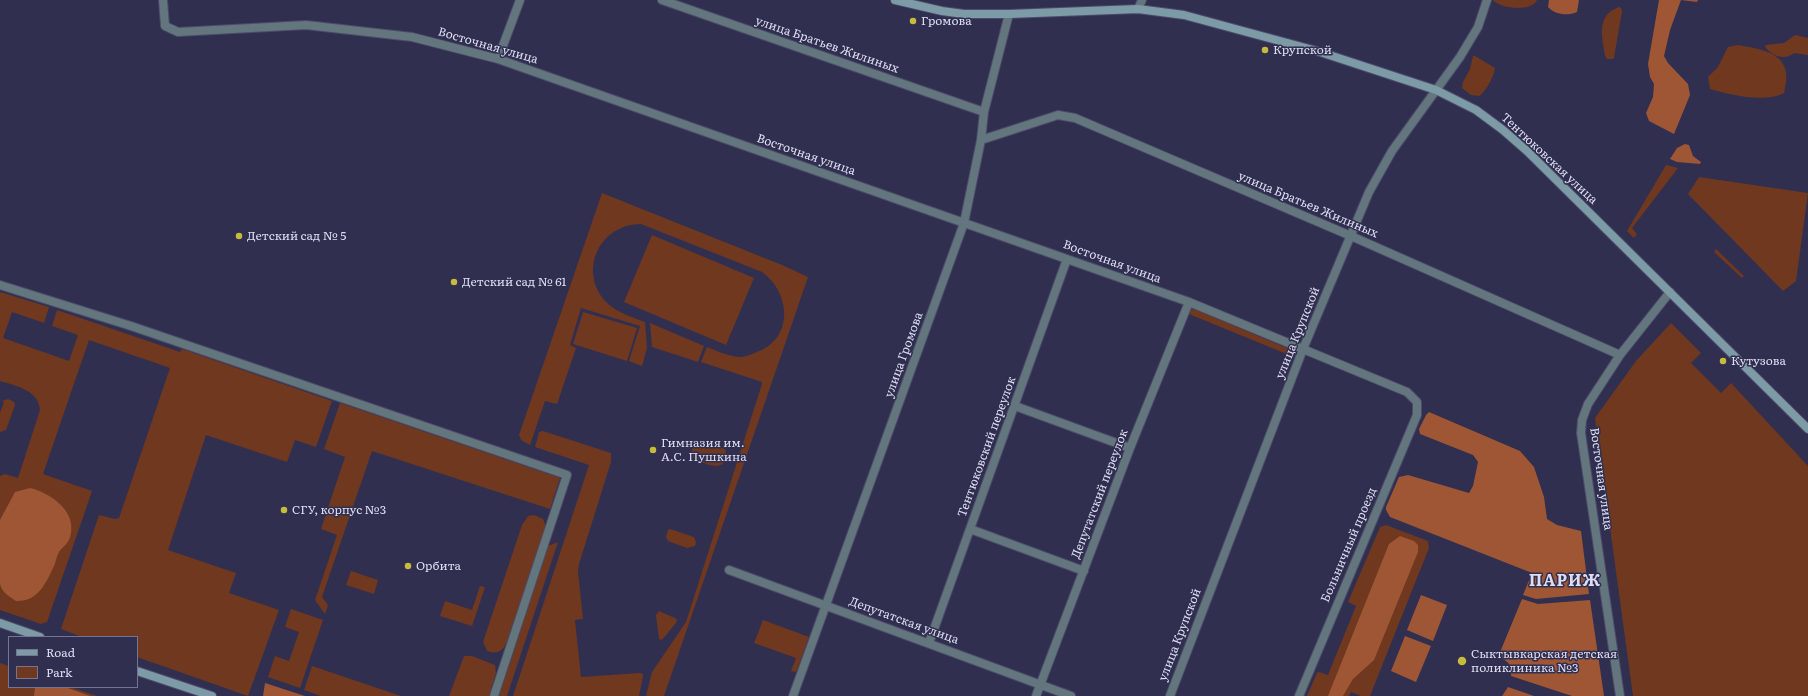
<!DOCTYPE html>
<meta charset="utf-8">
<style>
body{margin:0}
#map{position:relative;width:1808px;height:696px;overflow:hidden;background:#312f50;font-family:Literata,serif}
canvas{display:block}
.legend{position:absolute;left:8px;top:636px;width:130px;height:52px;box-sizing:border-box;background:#312f50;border:1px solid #757591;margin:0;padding:5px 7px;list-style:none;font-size:12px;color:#dcddf2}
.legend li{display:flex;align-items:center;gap:8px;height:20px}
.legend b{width:20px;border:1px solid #757591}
</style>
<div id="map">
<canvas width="1808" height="696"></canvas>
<ul class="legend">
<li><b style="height:5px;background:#7c9ba7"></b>Road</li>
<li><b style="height:11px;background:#6f381f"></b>Park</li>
</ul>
</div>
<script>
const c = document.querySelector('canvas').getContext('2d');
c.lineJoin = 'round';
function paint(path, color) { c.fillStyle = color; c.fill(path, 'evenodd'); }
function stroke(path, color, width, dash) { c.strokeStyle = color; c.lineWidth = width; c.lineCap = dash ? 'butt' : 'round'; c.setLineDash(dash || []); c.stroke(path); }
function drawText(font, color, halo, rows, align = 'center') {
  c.font = font + ' Literata,serif'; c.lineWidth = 3; c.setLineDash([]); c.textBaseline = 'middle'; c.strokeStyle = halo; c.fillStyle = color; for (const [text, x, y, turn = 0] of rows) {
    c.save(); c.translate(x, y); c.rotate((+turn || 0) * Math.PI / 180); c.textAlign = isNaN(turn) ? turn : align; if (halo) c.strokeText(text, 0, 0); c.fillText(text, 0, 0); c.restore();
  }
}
const green = new Path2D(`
 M1493 0H1537C1532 12 1500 9 1493 0Z
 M1619 7 1621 8 1622 11 1614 58 1612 59H1607L1605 56C1602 36 1596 15 1619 7Z
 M1795 35 1808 38V55L1794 53C1785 61 1772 56 1765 47L1766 45 1784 43Z
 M1738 45C1768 50 1795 55 1784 93 1765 103 1730 95 1710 89L1708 77 1718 67 1728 47Z
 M1473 56H1475L1495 68C1494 76 1486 92 1479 96L1471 95 1462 88 1463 82 1470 69Z
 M1666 165 1678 168 1632 228 1637 234 1634 238 1627 231Z
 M1699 177 1808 193 1796 281 1783 291 1688 194Z
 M602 193 782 265 808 277 664 696H646L652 672 686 622 762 384V382L701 362 707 347C717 351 728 356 739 357 746 357 752 354 757 352 795 338 790 292 762 272L641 224C599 224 577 272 607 303 618 313 632 317 645 322L647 348 642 366 629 361 640 326 581 308 570 345 576 348 557 404 545 401 530 445 521 440 519 435Z
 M652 235 754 278 726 345 624 302Z
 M1716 249 1744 276 1742 278 1714 252Z
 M0 292 49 307 44 323 12 312 3 338 69 361 78 335 52 326 57 310 180 352 182 349 332 401 316 447 295 440 287 462 206 435 168 550 236 573 229 593 279 610 248 696 137 657V637H82L61 629 99 515 115 519 119 518 170 368 89 340 43 474 92 491 47 622 41 624 0 610V476L5 474 18 478 40 410C39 390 16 386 0 381Z
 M1194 309 1289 349 1291 352 1289 355 1189 314 1190 310Z
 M583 312 637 328 627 361 573 344Z
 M650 323 704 346 698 362 652 347Z
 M1671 323 1701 353 1691 363 1721 393 1731 383 1808 466V696H1633L1595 418 1636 361Z
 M8 399 14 402 15 405 6 430 0 432V413L4 402 2 401Z
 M340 403 560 478 550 509 372 451 322 597 328 605 325 614 315 600 337 535 321 529 345 457 324 449Z
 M543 431 611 453V462L579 564 578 571 583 619 575 620 581 677 640 673 643 674V676L639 696H513L589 465 535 447 539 432Z
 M701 440 725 449 727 456C722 473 708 464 695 460L691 452 695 442Z
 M534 515 543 519 546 527 508 639C504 650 499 655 487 651L483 642 522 525 528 516Z
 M1386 525 1428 541 1429 548 1370 696H1361L1351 692 1349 696H1307L1317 673 1319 672 1328 675 1356 606 1348 602 1380 527Z
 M670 529 694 537 696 542 695 546 687 548 668 541 666 537 668 530Z
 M558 542 507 696H499L548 546Z
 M351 571 378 580 374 594 346 585Z
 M480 586 485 587 472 626 440 616 445 601 472 610Z
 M291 609 323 620 300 688 268 677 275 656 289 661 299 632 285 627Z
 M659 611 677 619 676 623 662 640 659 639 656 615Z
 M763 620 809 637 796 672 791 671 796 658 754 643Z
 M464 656H472L495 665 496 673 489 696H449Z
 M0 663 9 666V687H70L97 696H0Z
 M312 666 401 696H321L304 690Z`);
const forest = new Path2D(`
 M1549 0H1579L1577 12C1568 16 1555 15 1548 7Z
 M1659 0H1698L1697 2 1681 0 1670 30 1664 56 1668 63 1688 84 1690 95 1674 134 1649 121 1646 113 1653 97 1654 84 1650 77 1648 64Z
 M1685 144 1689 145 1693 156 1701 162 1700 164 1677 162 1670 159 1677 148Z
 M1429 412 1520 451 1534 467 1544 497 1547 519 1557 525 1581 531 1589 594 1536 599 1523 595 1532 573 1390 517 1386 510V507L1399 477 1408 475 1469 493 1473 486 1478 462 1473 455 1420 434 1419 429 1426 415Z
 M30 488C51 493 78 512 70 537 68 545 61 547 58 554 56 558 56 562 54 566 46 583 38 602 16 601 9 596 2 593 0 584V520L15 492Z
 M1400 536 1414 541 1418 545V552L1374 660 1353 679 1343 696H1328L1389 544Z
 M1421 595 1447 605 1433 641 1407 630Z
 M1522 599 1538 604 1590 600 1604 696H1572L1511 676C1513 665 1508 661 1498 657Z
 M1405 636 1431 646 1416 682 1391 671Z
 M265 683 305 696H263Z
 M35 687H65L90 696H34Z
 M1508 687 1534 696H1502Z`);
const street = new Path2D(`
 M163 0 165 26 178 32 306 25 412 37 498 59 1189 302 1407 392 1417 402V415L1299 696
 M662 0 984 112
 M1138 9 1142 0
 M498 59 520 0
 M981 140 1058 115 1075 118 1351 236 1620 355
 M0 285 131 326 567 475 494 696
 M1015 406 1130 448
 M970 529 1084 571
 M729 570 1071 696
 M929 643 1067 259
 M793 696 964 223 981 140 984 112 1009 14
 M1036 696 1130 448 1189 302
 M1170 696 1303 349 1369 192 1392 151 1460 57 1478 27 1487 0
 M1620 696 1581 433 1582 420 1588 404 1620 355 1670 292`);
const secondary = new Path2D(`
 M895 0 942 11 964 14H1009L1138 9 1184 15 1317 51 1436 90 1476 110 1503 130 1527 151 1808 429
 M0 623 40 637
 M137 671 212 696`);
const markers = [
 [913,21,4,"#c7bb3c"],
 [1265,50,4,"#c7bb3c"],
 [239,236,4,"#c7bb3c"],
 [454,282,4,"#c7bb3c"],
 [1723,361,4,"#c7bb3c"],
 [653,450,4,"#c7bb3c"],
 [284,510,4,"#c7bb3c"],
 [408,566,4,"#c7bb3c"],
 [1462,661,5,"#c7bb3c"]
];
const poiNames = [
 ["Громова",921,21],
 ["Крупской",1273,50],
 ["Детский сад № 5",247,236],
 ["Детский сад № 61",462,282],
 ["Кутузова",1731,361],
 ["Гимназия им.",661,443],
 ["А.С. Пушкина",661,457],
 ["СГУ, корпус №3",292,510],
 ["Орбита",416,566],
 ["Сыктывкарская детская",1471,654],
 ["поликлиника №3",1471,668]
];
const streetNames = [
 ["улица Братьев Жилиных",827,45,19],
 ["Восточная улица",488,46,16],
 ["Восточная улица",806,155,19],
 ["Тентюковская улица",1549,159,43],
 ["улица Братьев Жилиных",1308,205,23],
 ["Восточная улица",1112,262,20],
 ["улица Крупской",1298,333,-68],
 ["улица Громова",904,355,-70],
 ["Тентюковский переулок",987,447,-70],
 ["Восточная улица",1601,479,82],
 ["Депутатский переулок",1100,494,-69],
 ["Больничный проезд",1349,545,-67],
 ["Депутатская улица",904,621,20],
 ["улица Крупской",1180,635,-69]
];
const districtNames = [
 ["ПАРИЖ",1565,581]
];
paint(green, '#6f381f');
paint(forest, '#9e5635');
stroke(street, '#4c4b6a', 10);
stroke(secondary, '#4c4b6a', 10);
stroke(street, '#63767e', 8);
stroke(secondary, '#7c9ba7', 8);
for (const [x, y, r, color] of markers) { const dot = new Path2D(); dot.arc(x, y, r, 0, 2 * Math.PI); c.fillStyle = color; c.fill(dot); stroke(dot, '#312f50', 1.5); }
drawText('12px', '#dcddf2', '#312f50', poiNames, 'left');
drawText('12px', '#dcddf2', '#312f50', streetNames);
c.letterSpacing = '1px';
drawText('bold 16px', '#dcddf2', '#312f50', districtNames);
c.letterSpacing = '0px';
</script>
